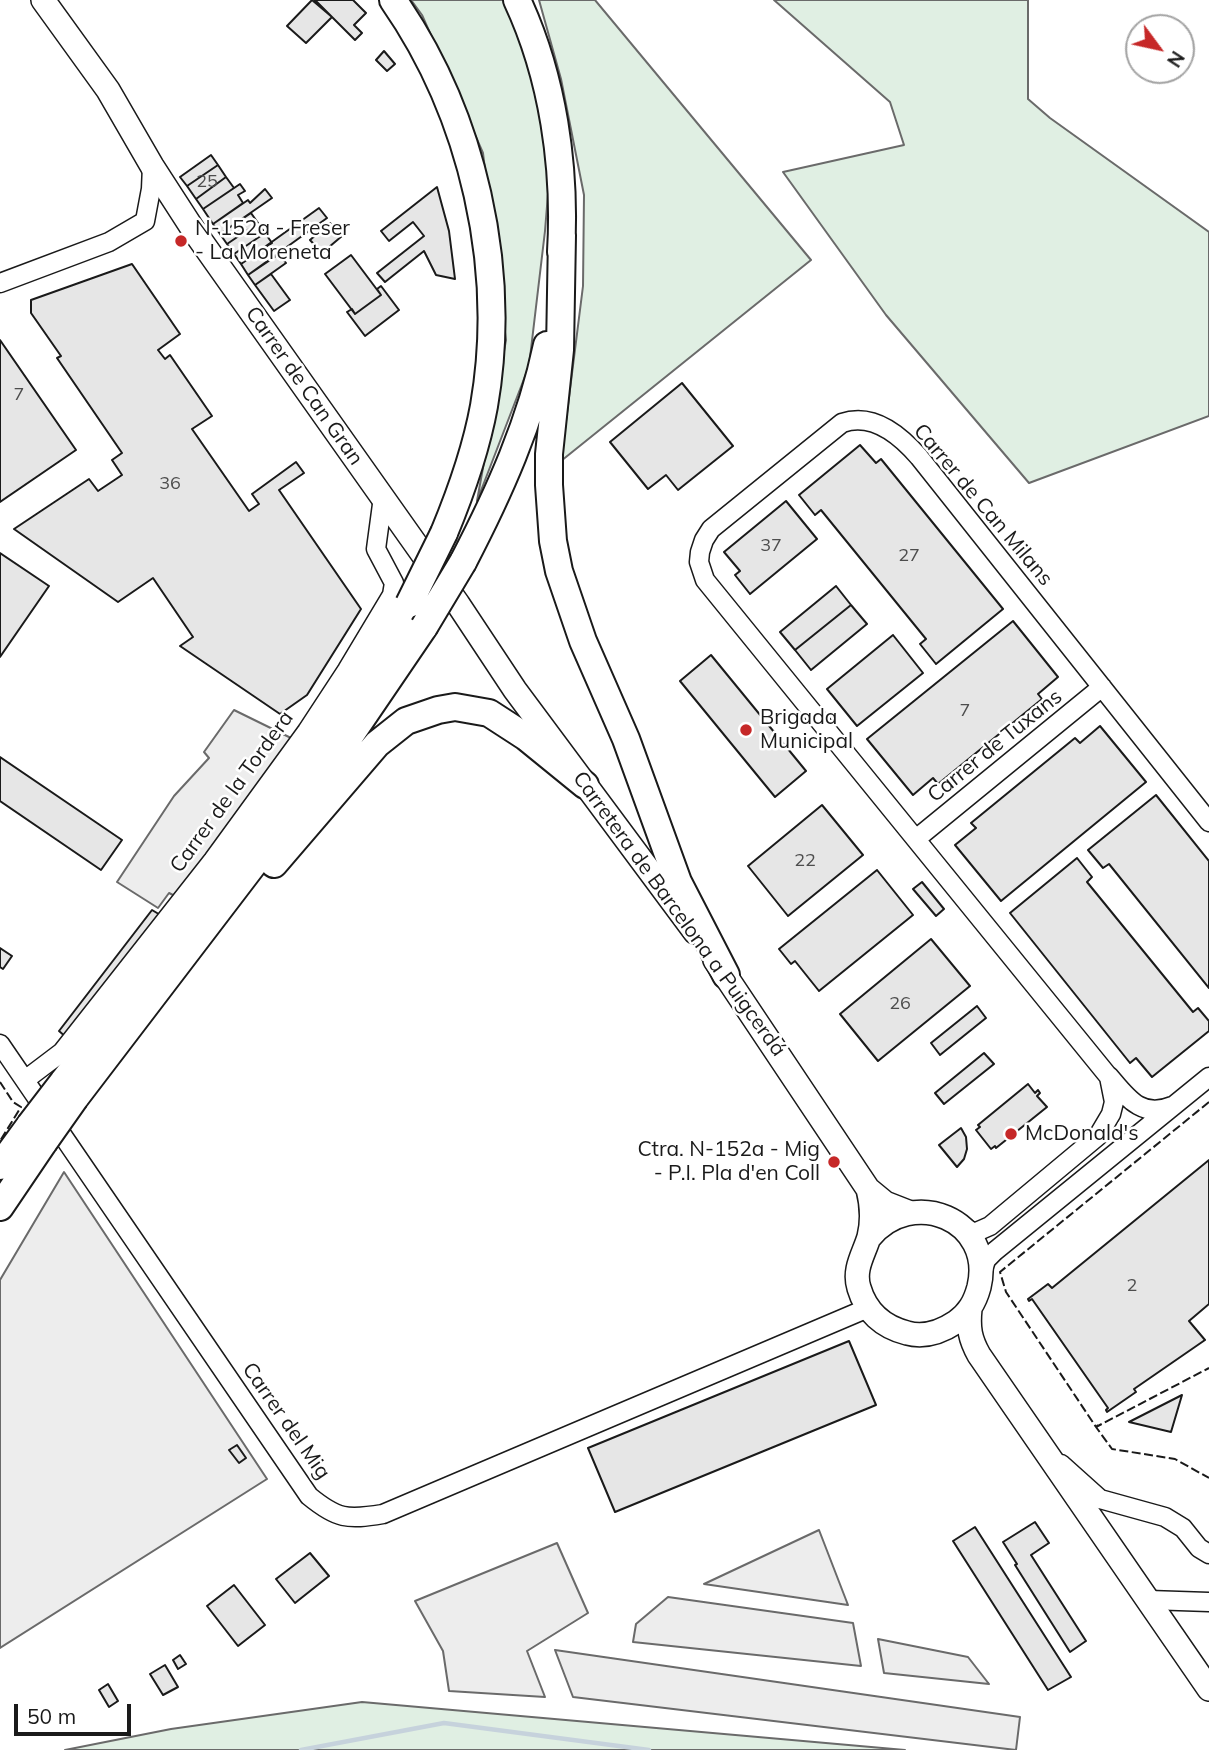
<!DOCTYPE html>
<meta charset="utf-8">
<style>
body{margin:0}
#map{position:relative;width:1209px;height:1750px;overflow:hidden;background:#fff;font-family:Mulish,sans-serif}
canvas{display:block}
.north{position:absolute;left:1125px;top:14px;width:70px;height:70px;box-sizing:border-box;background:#fff;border:2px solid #a3a3a3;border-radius:50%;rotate:123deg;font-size:19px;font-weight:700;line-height:28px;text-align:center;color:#1a1a1a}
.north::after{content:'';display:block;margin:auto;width:24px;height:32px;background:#c62828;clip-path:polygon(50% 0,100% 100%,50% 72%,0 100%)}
.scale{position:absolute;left:14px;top:1704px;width:117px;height:32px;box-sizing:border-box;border:4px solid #1a1a1a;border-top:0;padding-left:9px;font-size:21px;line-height:24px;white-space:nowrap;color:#1a1a1a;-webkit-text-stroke:5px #fff;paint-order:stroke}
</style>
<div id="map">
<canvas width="1209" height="1750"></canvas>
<div class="north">N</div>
<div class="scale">50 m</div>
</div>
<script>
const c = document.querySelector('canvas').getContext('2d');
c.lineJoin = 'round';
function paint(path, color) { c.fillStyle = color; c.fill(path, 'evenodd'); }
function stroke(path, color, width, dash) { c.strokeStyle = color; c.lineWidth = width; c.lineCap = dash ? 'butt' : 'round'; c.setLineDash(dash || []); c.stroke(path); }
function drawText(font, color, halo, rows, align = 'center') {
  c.font = font + ' Mulish,sans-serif'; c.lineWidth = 5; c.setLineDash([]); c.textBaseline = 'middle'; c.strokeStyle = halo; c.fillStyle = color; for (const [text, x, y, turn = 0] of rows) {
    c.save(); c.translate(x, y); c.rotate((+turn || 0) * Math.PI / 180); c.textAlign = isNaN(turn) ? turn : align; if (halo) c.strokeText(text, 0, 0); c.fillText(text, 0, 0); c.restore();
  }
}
const green = new Path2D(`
 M411 0H504L554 120 545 231 529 366 477 501 506 340 483 153 422 15Z
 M539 0H595L811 260 561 461 583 286 584 195 561 79Z
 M774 0H1028V99L1050 118 1209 232V416L1029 483 886 315 783 172 904 145 890 102Z
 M362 1702 905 1750H65L171 1729Z`);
const parking = new Path2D(`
 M234 710 291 738 177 897 169 893 158 908 117 882 174 796 209 758 204 752Z
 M64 1172 267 1479 0 1648V1280Z
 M819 1530 848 1605 704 1584Z
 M557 1543 588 1613 527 1651 545 1697 449 1691 443 1651 415 1601Z
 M668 1597 853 1623 861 1666 633 1642 636 1624Z
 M878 1639 968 1657 989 1684 884 1673Z
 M555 1650 1020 1717 1016 1750 573 1697Z`);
const stream = new Path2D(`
 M301 1750 444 1723 649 1750`);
const building = new Path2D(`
 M312 0 332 17 306 43 287 26Z
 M315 0H353L366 13 354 25 362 33 355 40Z
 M384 51 395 64 387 71 376 60Z
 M211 155 218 165 187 186 180 177Z
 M218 165 226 177 196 199 187 186Z
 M226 177 234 188 203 209 196 199Z
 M240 184 245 191 238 195 243 203 213 224 203 209Z
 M437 187 449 231 455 279 436 275 424 251 385 282 377 273 424 236 413 222 389 241 381 231Z
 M265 189 272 198 220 234 213 224 248 200 250 203Z
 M319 208 327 218 248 275 241 264Z
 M251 213 258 223 227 244 220 234Z
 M258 223 265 233 234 254 227 244Z
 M330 223 342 236 322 253 310 240Z
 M265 233 272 243 241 264 234 254Z
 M279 254 286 263 255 285 248 275Z
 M351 255 381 295 355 314 325 274Z
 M132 264 180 334 158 350 165 359 170 355 212 416 192 429 249 511 259 504 252 494 296 462 304 473 279 490 361 609 307 695 280 714 180 646 193 637 153 578 118 602 14 529 89 479 98 491 122 475 112 460 122 453 57 358 61 356 31 313V300Z
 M271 274 290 300 274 311 255 285Z
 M381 286 399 310 365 336 347 312 352 309 355 314 381 295 377 289Z
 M0 340 76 450 0 502Z
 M682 383 733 446 678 490 666 475 648 489 610 442Z
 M860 445 876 463 881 459 1003 609 936 664 920 644 926 639 821 510 815 515 799 495Z
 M786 501 817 539 750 594 735 575 740 571 724 552Z
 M0 553 49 586 0 657Z
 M836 586 851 605 795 650 780 632Z
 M851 605 867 624 811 670 795 650Z
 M1013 621 1058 677 1038 694 1042 699 938 784 933 778 913 795 867 739Z
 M893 635 923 673 857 726 827 689Z
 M711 655 806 771 775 797 680 681Z
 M1100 726 1146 782 1001 901 955 845 976 828 971 823 1075 738 1080 743Z
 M0 757 122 840 101 870 0 801Z
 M1156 795 1209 861V988L1109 864 1103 868 1088 850Z
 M822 805 863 855 788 916 748 866Z
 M1077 858 1092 877 1087 882 1193 1012 1198 1008 1209 1021V1031L1152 1077 1136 1058 1130 1063 1010 913Z
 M877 870 913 915 819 991 795 961 791 964 779 949Z
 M922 882 944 909 936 916 913 889Z
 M152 910 162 916 67 1038 59 1031Z
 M931 939 970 986 878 1061 840 1014Z
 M0 948 12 956 3 969 0 967Z
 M977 1006 986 1018 940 1055 931 1043Z
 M984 1053 994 1064 944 1104 935 1093Z
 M1028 1084 1035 1093 1038 1090 1040 1093 1037 1096 1047 1107 996 1148 995 1146 991 1149 976 1130 980 1127 978 1125Z
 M961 1128 966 1137 967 1149 964 1159 957 1167 939 1145Z
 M1209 1160V1304L1189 1321 1205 1340 1134 1389 1136 1392 1107 1412 1106 1410 1108 1408 1032 1299 1029 1301 1028 1299 1048 1284 1052 1288Z
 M849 1341 876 1405 615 1512 588 1448Z
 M1182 1395 1171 1432 1129 1422Z
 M237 1445 246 1458 239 1463 229 1450Z
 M1035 1522 1049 1543 1031 1555 1086 1641 1070 1652 1015 1565 1017 1564 1003 1542Z
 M975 1527 1071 1677 1048 1690 953 1541Z
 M310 1553 329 1576 295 1603 276 1579Z
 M234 1585 265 1625 238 1646 207 1606Z
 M180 1655 186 1664 178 1669 173 1660Z
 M165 1665 178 1687 163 1695 150 1674Z
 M108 1684 118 1701 109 1707 99 1690Z`);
const minor = new Path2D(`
 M0 283 109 242 145 221 151 189 152 166
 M916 839 1102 687
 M0 1044 309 1496C337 1519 347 1520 383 1514L868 1308
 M1109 1076C1127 1097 1141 1119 1172 1106
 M25 1080 62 1052 213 860 307 731 347 670 392 595 394 583 376 549 383 497
 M959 1224 974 1233 990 1226 1098 1136 1111 1114 1114 1102 1109 1077 705 580 699 562 700 552 704 540 711 529 842 423C873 412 900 435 919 457L1209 822
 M981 1277 986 1260 995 1251 1209 1077
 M1061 1464 1100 1499 1165 1517 1183 1528 1199 1548 1209 1554
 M1149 1600 1209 1602`);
const major = new Path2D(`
 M43 0 108 90 152 166 194 231 458 604 515 690 695 932
 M715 960 868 1189 885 1203 908 1212
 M868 1189C872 1205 873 1221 869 1237 864 1254 853 1269 859 1288 866 1312 883 1327 907 1333 925 1338 941 1332 956 1322 969 1313 975 1302 979 1287 995 1220 912 1185 869 1238
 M970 1309C968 1328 970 1339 979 1355L1209 1689`);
const highway = new Path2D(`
 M393 0C473 115 508 268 484 406 476 450 461 492 444 533
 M517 0C553 77 566 167 561 252
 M562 235 560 350 549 454V485L553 541 559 571 583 641 626 739 678 882 726 975
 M463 562C499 493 531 422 547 345
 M274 864 377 744 406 721 438 710 455 707 489 713 526 737 585 785
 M63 1082 312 756 375 663 409 604
 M75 1098 339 752 424 627
 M0 1166 30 1125
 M0 1207 44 1142`);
const highwayBridge = new Path2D(`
 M409 604 444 533
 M424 627 463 562
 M30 1125 63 1082
 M44 1142 75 1098`);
const fence = new Path2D(`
 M0 1082 13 1102 21 1107 0 1141
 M1209 1102 1000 1272 1006 1292 1096 1427 1209 1368
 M1098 1425 1096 1427 1112 1449 1175 1459 1209 1478`);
const markers = [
 [181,241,7,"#c62828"],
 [746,730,7,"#c62828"],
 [1011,1134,7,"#c62828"],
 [834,1162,7,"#c62828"]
];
const numberNames = [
 ["25",207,182],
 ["7",19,395],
 ["36",170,484],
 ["37",771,546],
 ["27",909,556],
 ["7",965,711],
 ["22",805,861],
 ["26",900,1004],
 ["2",1132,1286]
];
const poiNames = [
 ["N-152a - Freser",195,229],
 ["- La Moreneta",195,253],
 ["Brigada",760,718],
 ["Municipal",760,742],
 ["McDonald's",1025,1134],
 ["Ctra. N-152a - Mig",820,1150,"right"],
 ["- P.I. Pla d'en Coll",820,1174,"right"]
];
const streetNames = [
 ["Carrer de Can Gran",304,386,55],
 ["Carrer de Can Milans",983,505,50],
 ["Carrer de Tuxans",995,746,-39],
 ["Carrer de la Tordera",232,792,-54],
 ["Carretera de Barcelona a Puigcerdá",679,914,54],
 ["Carrer del Mig",286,1421,55]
];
paint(green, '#e0efe3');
stroke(green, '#6a6a6a', 2);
paint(parking, '#ededed');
stroke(parking, '#6a6a6a', 2);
stroke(stream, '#c6d2dc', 4.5);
paint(building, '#e6e6e6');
stroke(building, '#1a1a1a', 2);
stroke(minor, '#1a1a1a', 21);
stroke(major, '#1a1a1a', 26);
stroke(highway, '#1a1a1a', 30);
stroke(minor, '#fff', 18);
stroke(major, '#fff', 23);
stroke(highway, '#fff', 26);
stroke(highwayBridge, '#1a1a1a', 30, []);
stroke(highwayBridge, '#fff', 26);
stroke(fence, '#1a1a1a', 2, [9, 3.5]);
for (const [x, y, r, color] of markers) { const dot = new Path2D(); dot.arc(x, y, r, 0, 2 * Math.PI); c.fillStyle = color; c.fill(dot); stroke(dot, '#fff', 2.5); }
drawText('18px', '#4d4d4d', null, numberNames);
drawText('21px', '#1a1a1a', '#fff', poiNames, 'left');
drawText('21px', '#1a1a1a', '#fff', streetNames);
</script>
